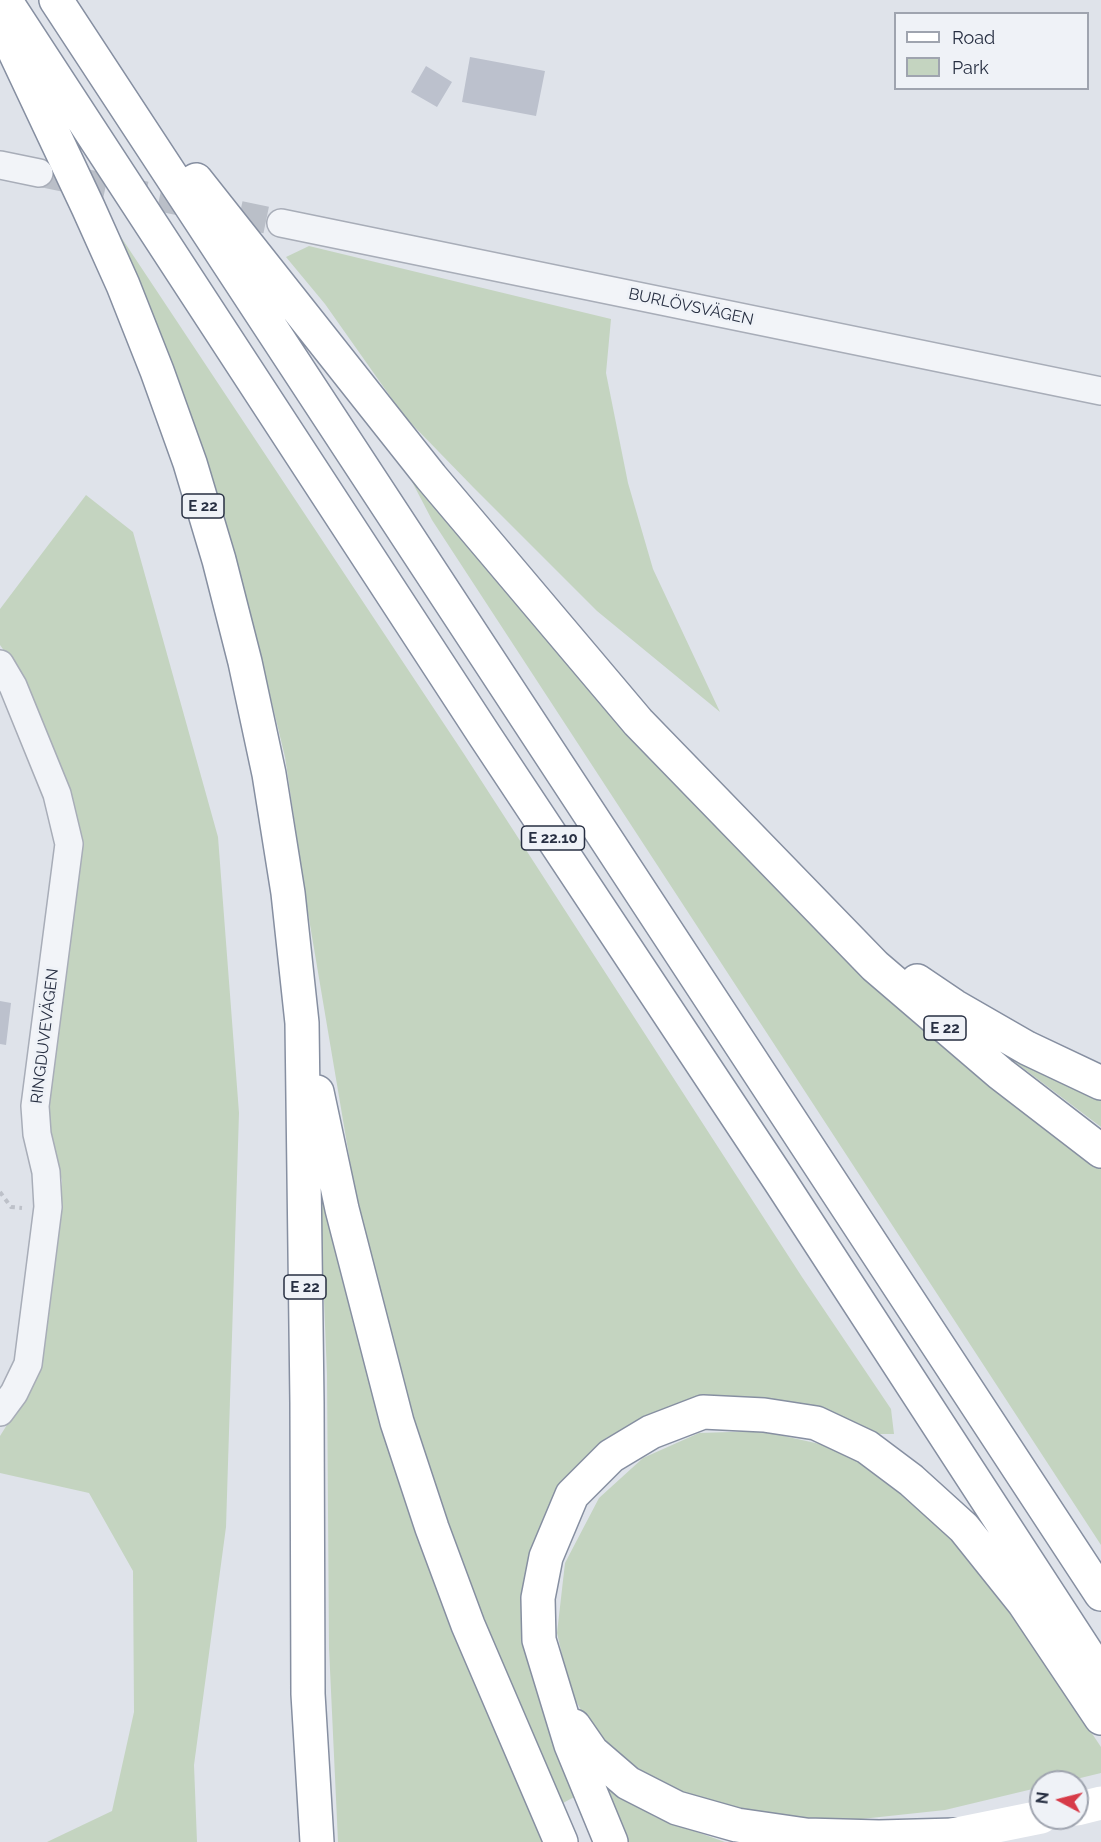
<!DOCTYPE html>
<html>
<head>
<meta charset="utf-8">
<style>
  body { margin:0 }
  #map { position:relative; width:1101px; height:1842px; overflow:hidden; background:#dfe3ea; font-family:Raleway,sans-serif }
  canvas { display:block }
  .legend { position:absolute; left:894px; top:12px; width:195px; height:78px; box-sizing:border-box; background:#eff2f7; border:2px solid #9fa4af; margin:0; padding:8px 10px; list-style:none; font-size:18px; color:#272f42 }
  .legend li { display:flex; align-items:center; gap:12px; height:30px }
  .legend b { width:30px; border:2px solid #9fa4af }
  .north { position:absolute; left:1029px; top:1770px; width:60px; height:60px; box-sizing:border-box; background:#eff2f7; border:2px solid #9fa4af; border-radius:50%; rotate:277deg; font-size:16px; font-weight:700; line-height:24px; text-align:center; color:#272f42 }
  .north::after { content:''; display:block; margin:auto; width:21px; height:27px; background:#d73b48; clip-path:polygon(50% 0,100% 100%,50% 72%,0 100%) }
</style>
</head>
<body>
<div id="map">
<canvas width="1101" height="1842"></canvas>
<ul class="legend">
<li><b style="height:8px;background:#fff"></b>Road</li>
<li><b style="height:16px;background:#c4d4c0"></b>Park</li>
</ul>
<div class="north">N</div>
</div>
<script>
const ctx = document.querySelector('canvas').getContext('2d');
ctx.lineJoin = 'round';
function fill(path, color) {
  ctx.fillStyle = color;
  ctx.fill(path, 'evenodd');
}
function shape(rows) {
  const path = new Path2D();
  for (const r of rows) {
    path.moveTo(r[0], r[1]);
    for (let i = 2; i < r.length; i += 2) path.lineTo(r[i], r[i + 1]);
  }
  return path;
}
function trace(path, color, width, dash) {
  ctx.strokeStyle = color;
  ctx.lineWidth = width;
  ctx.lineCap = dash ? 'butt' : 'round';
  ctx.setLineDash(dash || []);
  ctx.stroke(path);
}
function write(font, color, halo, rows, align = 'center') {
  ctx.font = font + ' Raleway,sans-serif';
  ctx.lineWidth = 6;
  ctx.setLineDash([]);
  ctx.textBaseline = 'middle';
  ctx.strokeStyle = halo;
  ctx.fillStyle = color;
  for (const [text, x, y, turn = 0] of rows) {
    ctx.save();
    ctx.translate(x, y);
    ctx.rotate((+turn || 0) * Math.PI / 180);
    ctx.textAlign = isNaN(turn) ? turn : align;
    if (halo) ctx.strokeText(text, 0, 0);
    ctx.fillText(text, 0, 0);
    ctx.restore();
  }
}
fill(shape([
  [109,219,464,754,802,1277,891,1409,894,1434,875,1434,807,1410,738,1396,668,1408,606,1438,561,1487,525,1629,543,1710,578,1795,563,1803,488,1632,430,1485,359,1215,307,907,285,757,250,612,209,475,155,322],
  [309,246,611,319,606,373,628,483,653,569,720,712,597,611,473,487,404,416,325,304,286,257],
  [396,451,670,773,838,953,1015,1105,1101,1167,1101,1545,432,520],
  [86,495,133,532,218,837,239,1113,226,1527,194,1765,197,1842,47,1842,112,1811,134,1712,133,1571,89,1493,0,1473,0,1436,25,1396,41,1357,62,1181,45,1111,79,845,20,673,0,645,0,609],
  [1007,1056,1101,1096,1101,1127],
  [318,1150,545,1842,338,1842,329,1648,327,1375],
  [761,1431,829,1446,886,1476,952,1535,1011,1612,1101,1747,1101,1773,1064,1782,1041,1782,1041,1787,945,1810,824,1823,746,1814,691,1796,655,1780,599,1740,571,1693,557,1633,565,1563,599,1498,643,1458,699,1433],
  [596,1774,655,1817,725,1842,628,1842]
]), '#c4d4c0');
fill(shape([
  [470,57,545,71,536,116,462,102],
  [426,66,452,82,437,107,411,92],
  [0,1001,11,1003,6,1045,0,1044]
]), '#bcc1cd');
trace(shape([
  [39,173,281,223]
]), '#babfc8', 27, [27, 14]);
const street = shape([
  [0,165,39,173],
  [281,223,1101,391],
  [0,664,13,686,57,794,69,844,35,1106,37,1134,46,1172,48,1207,28,1364,14,1393,0,1412]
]);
const highway = shape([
  [5,0,485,736,780,1181,1101,1675],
  [56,0,1101,1594],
  [5,31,88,207,123,285,157,371,190,463,219,560,245,662,269,774,288,893,302,1023,307,1403,308,1694,317,1842],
  [196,180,431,477,638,722,875,966,1001,1074,1101,1151],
  [917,981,954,1006,1027,1048,1101,1083],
  [317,1092,342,1209,397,1422,432,1528,468,1625,561,1842],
  [574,1726,592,1752,628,1783,677,1808,737,1825,806,1835,879,1837,955,1835],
  [611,1842,571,1745,539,1640,538,1598,546,1557,572,1495,611,1456,651,1432,703,1412,764,1415,816,1423,867,1447,911,1480,964,1528,1024,1603,1101,1718]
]);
trace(street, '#a8adb8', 30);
trace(highway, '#868fa1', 36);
trace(shape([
  [0,1192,11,1207,22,1208]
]), '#bdc1c9', 4, [4.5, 4.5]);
trace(street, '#f2f4f8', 27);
trace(shape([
  [1077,1809,1101,1803],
  [928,1840,1041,1817]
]), '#fff', 33);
trace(highway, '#fff', 33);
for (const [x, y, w] of [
  [203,506,42],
  [553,838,63],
  [945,1028,42],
  [305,1287,42]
]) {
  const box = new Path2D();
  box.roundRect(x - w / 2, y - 12, w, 24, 4.5);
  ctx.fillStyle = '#eff2f7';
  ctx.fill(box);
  trace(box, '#272f42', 1.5);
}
write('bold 15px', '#272f42', null, [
  ["E 22",203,506],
  ["E 22.10",553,838],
  ["E 22",945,1028],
  ["E 22",305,1287]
]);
write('16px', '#272f42', '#eff2f7', [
  ["BURLÖVSVÄGEN",691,307,12],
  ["RINGDUVEVÄGEN",45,1036,-83]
]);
</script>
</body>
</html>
